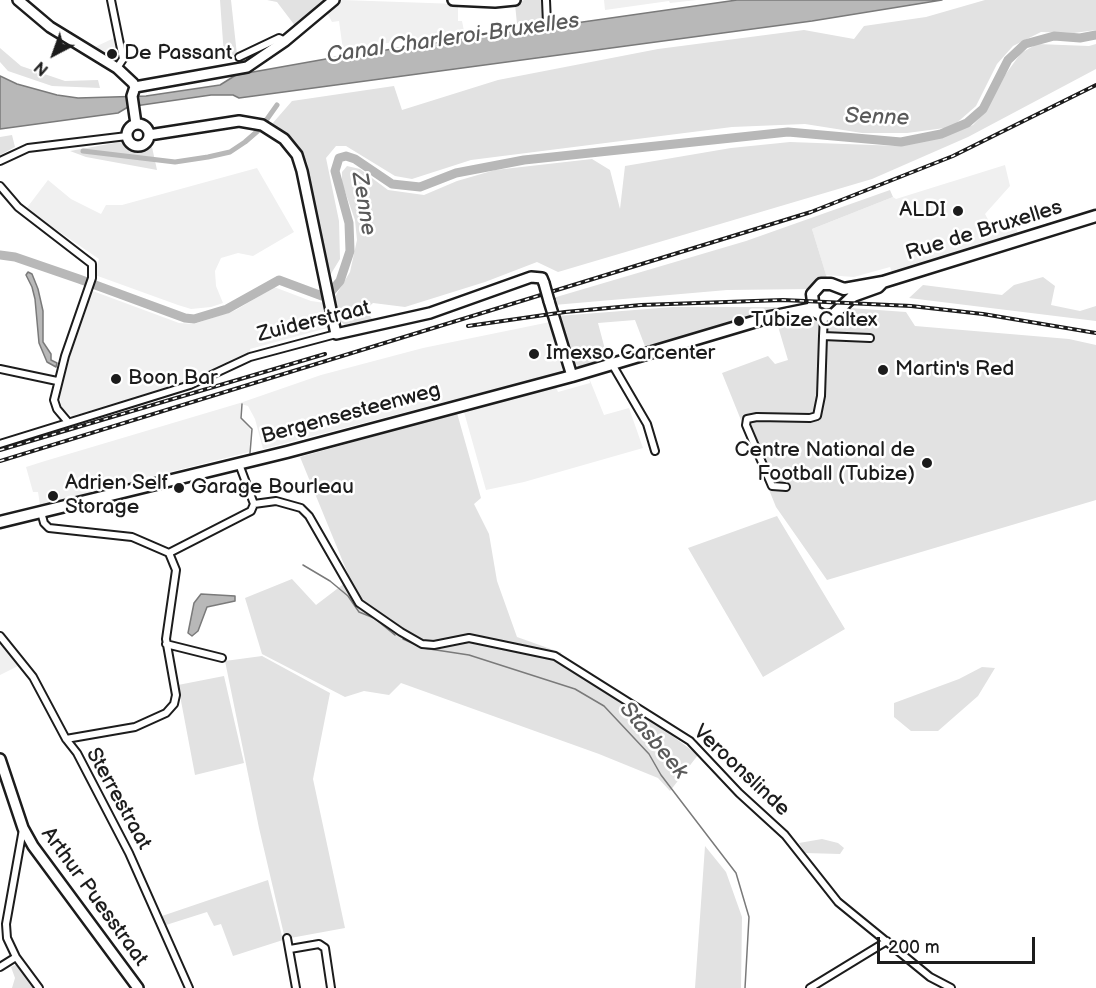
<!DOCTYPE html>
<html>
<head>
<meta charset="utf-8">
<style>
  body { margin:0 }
  #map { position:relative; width:1096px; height:988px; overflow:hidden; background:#fff; font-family:"Balsamiq Sans",sans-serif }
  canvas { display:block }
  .north { position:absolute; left:24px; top:24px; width:60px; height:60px; -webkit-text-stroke:4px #fff; paint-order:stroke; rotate:221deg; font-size:16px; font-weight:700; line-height:24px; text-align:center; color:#1c1c1c }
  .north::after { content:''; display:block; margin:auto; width:21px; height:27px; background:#1c1c1c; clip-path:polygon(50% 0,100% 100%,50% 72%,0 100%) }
  .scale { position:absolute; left:877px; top:937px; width:158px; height:27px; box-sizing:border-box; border:3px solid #1c1c1c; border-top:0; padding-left:8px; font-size:18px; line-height:21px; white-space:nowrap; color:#1c1c1c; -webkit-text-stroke:4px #fff; paint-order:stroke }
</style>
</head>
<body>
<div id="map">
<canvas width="1096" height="988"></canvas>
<div class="north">N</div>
<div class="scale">200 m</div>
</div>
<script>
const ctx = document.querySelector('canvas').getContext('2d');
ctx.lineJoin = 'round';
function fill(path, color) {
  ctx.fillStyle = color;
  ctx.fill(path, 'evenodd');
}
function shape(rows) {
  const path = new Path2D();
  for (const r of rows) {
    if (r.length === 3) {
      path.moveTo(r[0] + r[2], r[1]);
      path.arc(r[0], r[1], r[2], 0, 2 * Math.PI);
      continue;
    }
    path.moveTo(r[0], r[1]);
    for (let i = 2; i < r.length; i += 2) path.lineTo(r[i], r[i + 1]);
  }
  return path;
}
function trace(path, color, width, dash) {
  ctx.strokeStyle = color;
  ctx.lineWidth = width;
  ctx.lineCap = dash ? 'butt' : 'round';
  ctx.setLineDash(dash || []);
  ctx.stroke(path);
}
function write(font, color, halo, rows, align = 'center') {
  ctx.font = font + ' "Balsamiq Sans",sans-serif';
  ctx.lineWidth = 5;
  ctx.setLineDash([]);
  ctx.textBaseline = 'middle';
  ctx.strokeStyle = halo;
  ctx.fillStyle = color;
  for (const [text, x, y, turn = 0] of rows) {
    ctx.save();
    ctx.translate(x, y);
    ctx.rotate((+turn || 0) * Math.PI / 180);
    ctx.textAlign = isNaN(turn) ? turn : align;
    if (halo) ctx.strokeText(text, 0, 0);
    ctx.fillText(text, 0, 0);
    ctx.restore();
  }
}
fill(shape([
  [342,0,458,4,458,21,462,21,464,31,343,50,339,21,332,22,325,9],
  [604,0,697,0,670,3,669,1,605,10],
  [114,38,116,53,109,56,93,48],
  [1005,165,1010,186,985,214,991,225,1007,229,1015,225,1018,234,892,272,890,267,854,277,826,275,812,229,893,197,896,199],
  [257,168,294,232,253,256,238,253,221,258,215,271,216,286,223,303,211,307,191,309,178,305,95,275,99,259,26,209,48,180,71,199,101,214,106,205,122,205],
  [274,287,311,301,325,303,331,327,250,349,251,352,197,378,73,416,62,409,59,393,71,353,69,352,90,290,179,323,194,324,236,310],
  [550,322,564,363,561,372,263,449,255,419,248,406,241,404,240,417,251,430,249,452,40,505,38,492,33,492,26,467,45,461,240,403,321,375,423,348],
  [589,378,604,415,629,408,643,448,524,482,486,490,464,412,556,387,558,392,590,383],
  [0,638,22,664,0,675]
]), '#f0f0f0');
fill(shape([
  [220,0,231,0,237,55,224,56],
  [267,0,328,0,296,27,277,2],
  [524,0,544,0,543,18,539,24,520,26,517,24,515,4],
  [985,0,1096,0,1096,30,1074,33,1041,32,1013,46,997,64,976,106,952,127,907,133,862,133,805,124,732,127,471,160,412,179,395,176,346,146,336,146,326,158,339,221,340,259,329,277,307,162,296,145,272,124,292,101,394,86,402,110,498,80,658,49,804,30,854,39,864,26,926,17],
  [1037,44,1089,46,1096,44,1096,69,968,137,872,179,558,272,537,262,485,282,405,307,373,303,365,310,373,320,345,325,337,319,333,300,350,272,357,240,355,220,342,183,342,172,347,166,360,169,388,190,424,195,457,181,495,170,592,159,610,170,620,209,625,166,731,148,790,142,900,146,940,137,973,125,986,111,1005,75,1021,53],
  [0,48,21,66,65,81,98,80,100,88,52,86,8,71,0,62],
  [12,135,15,147,0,155,0,137],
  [120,142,133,152,152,147,157,170,86,157,70,151],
  [890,190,893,197,812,229,827,278,818,280,808,289,727,290,554,305,553,298,746,241],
  [1043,277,1055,286,1051,305,1080,311,1096,306,1096,321,909,298,923,285,1002,295,1014,285],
  [673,307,779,307,646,349,635,320,598,323,607,357,580,367,571,361,558,316],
  [850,308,906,312,915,326,1069,339,1096,345,1096,500,827,580,776,507,722,373,768,356,775,364,788,360,777,323,808,315,818,321,832,323,846,317],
  [457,413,481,498,474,504,489,534,497,581,517,637,562,653,551,660,573,669,647,717,698,755,670,791,658,778,599,754,401,683,389,695,364,691,345,697,262,654,245,598,292,579,316,605,350,579,300,457],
  [777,516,845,629,763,677,688,548],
  [262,656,330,693,313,779,345,928,285,939,259,828,225,661],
  [982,667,995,668,978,696,938,731,911,731,894,717,894,703,959,679],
  [224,676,244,763,195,775,178,685],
  [822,839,838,843,844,848,840,854,805,853,799,843],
  [705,846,726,872,742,917,741,988,695,988],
  [268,880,283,940,233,956,221,924,214,926,207,912,166,925,162,916],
  [17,964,22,972,34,988,12,988,15,978,11,967]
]), '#e2e2e2');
const water = shape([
  [737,0,942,0,812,21,239,98,233,95,211,95,128,107,118,113,0,129,0,76,17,84,57,95,78,98,146,96,220,85,236,75,337,57,737,0],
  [28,272,32,274,38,289,43,311,43,342,51,354,51,360,57,363,56,367,47,362,39,343,35,299,32,287,26,275,28,272],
  [201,594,235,596,235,601,207,607,198,631,192,636,188,633,194,603,201,594]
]);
fill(water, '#b8b8b8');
trace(water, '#7a7a7a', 1.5);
trace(shape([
  [242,404,241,418,252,429,250,453],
  [303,565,330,581,348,596,359,612,374,618,395,635],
  [403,639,423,648,469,655,575,689,604,706,649,754,661,775,736,873,749,917,745,988]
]), '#7a7a7a', 1.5);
trace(shape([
  [83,151,175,162,208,157,230,152,245,142,260,129,277,105]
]), '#b8b8b8', 5);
trace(shape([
  [0,255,15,257,79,279,185,318,194,319,227,309,279,280,322,296,329,294,340,281,350,251,349,223,335,171,339,158,346,156,355,159,392,184,420,187,456,173,524,160,788,132,901,142,941,134,967,123,983,109,1008,60,1025,44,1054,36,1080,38,1096,35]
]), '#b8b8b8', 9);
const street = shape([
  [111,0,123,59,117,68],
  [546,0,547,24],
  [239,57,279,38,285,41],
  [0,161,28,148,127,136],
  [0,186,18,207,92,264,92,278,65,356,54,400,57,409,68,422],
  [824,316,823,336,870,338],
  [612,364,647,424,655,451],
  [0,369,57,381],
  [0,444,190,385,250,357,336,334],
  [239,464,254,504],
  [786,487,772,486,746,425,747,419,757,417,810,418,817,416,821,396,823,336],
  [41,512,44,523,49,528,132,537,169,553,251,511,254,504,276,501,301,508,309,516,359,603,401,632,422,644,434,645,469,638,555,656,690,741,739,793,785,835,838,902,930,977,951,988],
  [0,636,33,677,66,739,77,753,129,853,189,988],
  [166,644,222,658],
  [66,739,135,727,166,713,174,704,176,695,166,639,176,570,169,553],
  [23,829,6,924,7,938,16,957,39,988],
  [287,938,296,988],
  [290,949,319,944,325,948,331,988],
  [0,967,16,957],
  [810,988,887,941]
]);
const secondary = shape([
  [18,0,50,27,117,68,133,83,135,87,132,96,136,124],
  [453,0,495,2,515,0],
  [135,87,247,67,285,41,334,0],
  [138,135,11],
  [149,135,239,121,262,125,284,139,297,155,302,171,336,334,430,313,531,277,542,278,544,283],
  [549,301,572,376],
  [0,759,23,828,33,846,138,988]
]);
const primary = shape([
  [814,310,812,294,821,284,831,284,844,289,883,282,1096,216],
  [0,522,287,452,572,376,770,317,809,309,824,316,833,315,853,296,878,287,883,282]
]);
trace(street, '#1c1c1c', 10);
trace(secondary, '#1c1c1c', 14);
trace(primary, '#1c1c1c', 15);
trace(street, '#fff', 6);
trace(secondary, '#fff', 9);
trace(primary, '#fff', 10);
const rail = shape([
  [468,326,565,312,641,305,783,300,911,306,983,314,1096,333],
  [0,450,325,354],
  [0,461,811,212,953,156,1096,85]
]);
trace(rail, '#1c1c1c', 4);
trace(rail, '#fff', 1.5, [4.5]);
const secondaryBridge = shape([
  [544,283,549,301]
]);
trace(secondaryBridge, '#1c1c1c', 14, []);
trace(secondaryBridge, '#fff', 9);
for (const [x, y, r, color] of [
  [112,54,6,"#1c1c1c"],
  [958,211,6,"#1c1c1c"],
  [739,321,6,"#1c1c1c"],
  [534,354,6,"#1c1c1c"],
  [883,370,6,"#1c1c1c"],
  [116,379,6,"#1c1c1c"],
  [927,463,6,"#1c1c1c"],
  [179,488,6,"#1c1c1c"],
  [53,496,6,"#1c1c1c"]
]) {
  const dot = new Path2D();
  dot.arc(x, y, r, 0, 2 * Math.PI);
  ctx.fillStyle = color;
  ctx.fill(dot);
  trace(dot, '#fff', 2);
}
write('21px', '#1c1c1c', '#fff', [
  ["De Passant",124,54],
  ["ALDI",946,211,"right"],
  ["Tubize Caltex",751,321],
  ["Imexso Carcenter",546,354],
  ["Martin's Red",895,370],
  ["Boon Bar",128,379],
  ["Centre National de",915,451,"right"],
  ["Football (Tubize)",915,475,"right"],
  ["Adrien Self",65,484],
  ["Storage",65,508],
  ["Garage Bourleau",191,488]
], 'left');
write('21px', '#1c1c1c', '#fff', [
  ["Rue de Bruxelles",984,231,-17],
  ["Zuiderstraat",314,322,-14],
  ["Bergensesteenweg",351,414,-15],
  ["Veroonslinde",741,771,43],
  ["Sterrestraat",118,799,61],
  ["Arthur Puesstraat",94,897,54]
]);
write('italic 22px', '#5a5a5a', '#fff', [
  ["Canal Charleroi-Bruxelles",453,39,-8],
  ["Senne",877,118,2],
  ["Zenne",363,204,81],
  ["Stasbeek",653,741,50]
]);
</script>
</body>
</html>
